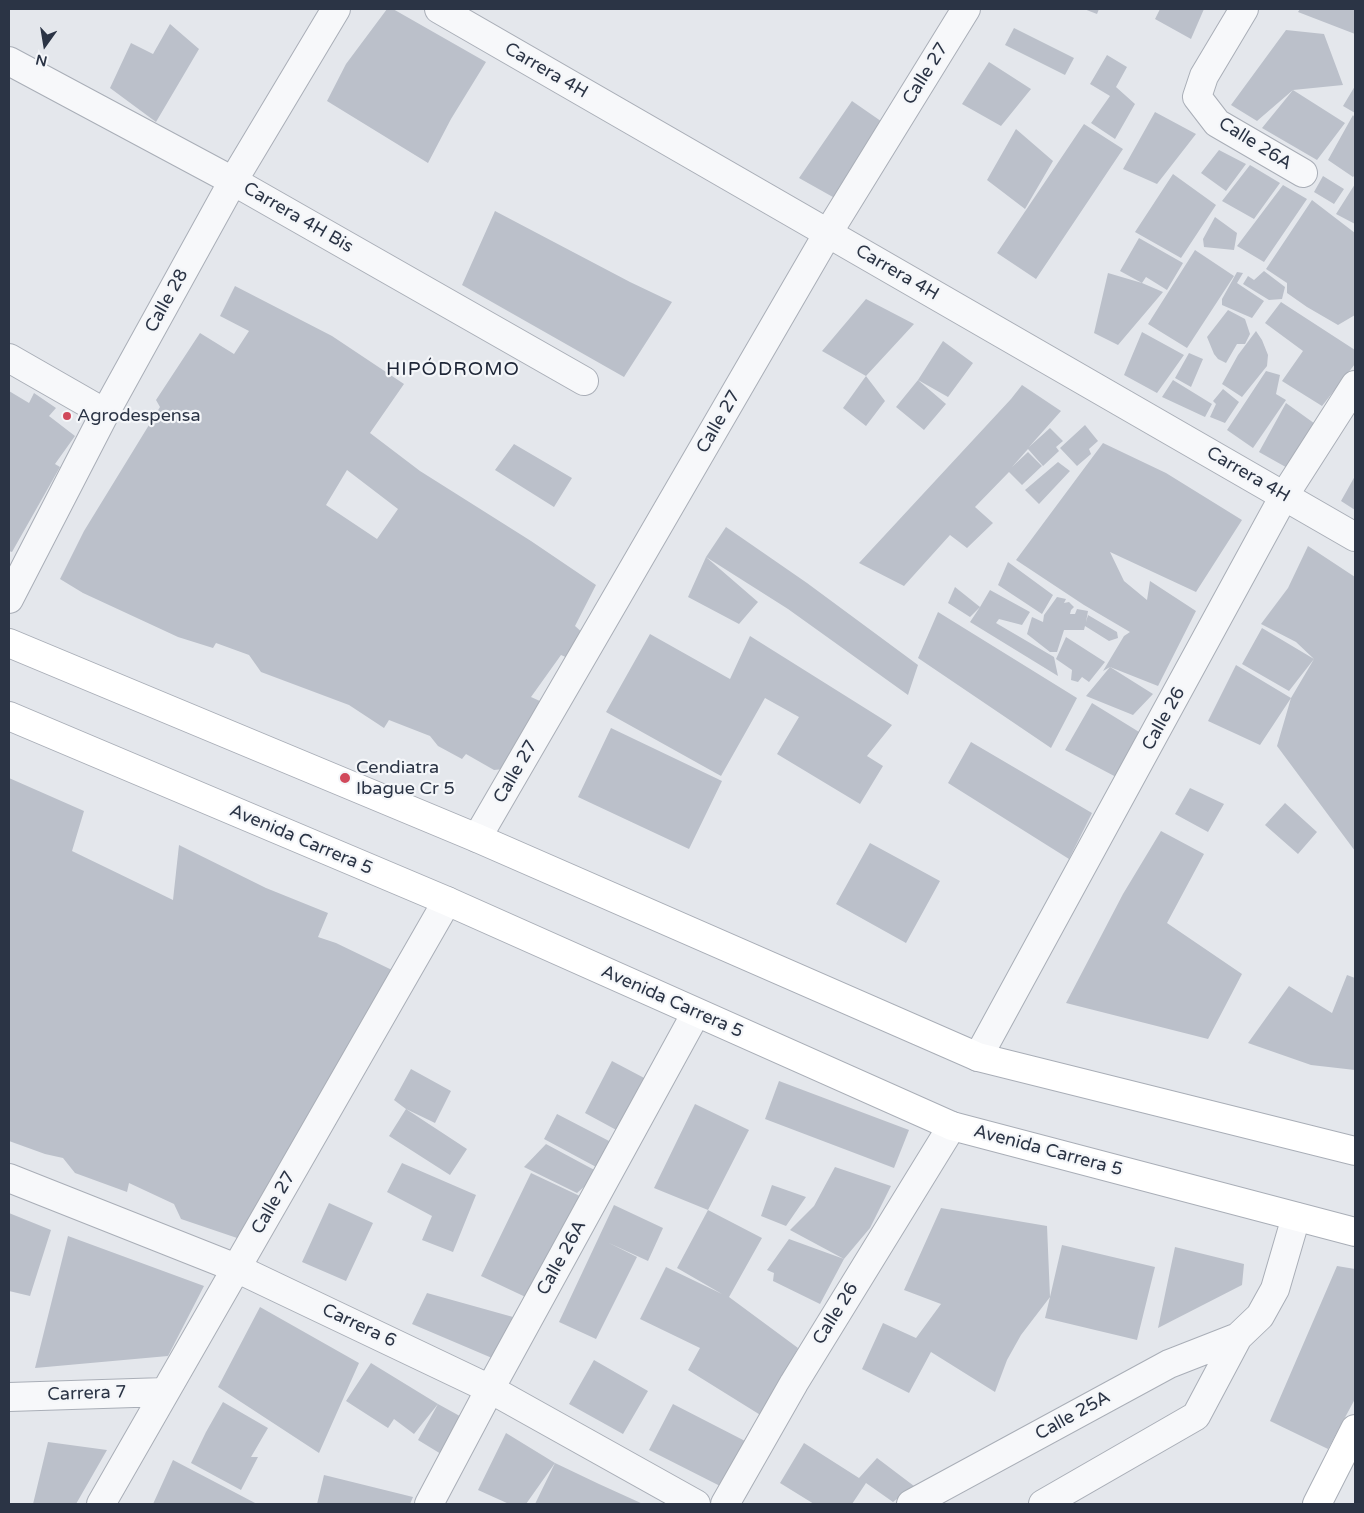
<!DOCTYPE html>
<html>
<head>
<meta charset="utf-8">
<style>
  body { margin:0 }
  #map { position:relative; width:1364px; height:1513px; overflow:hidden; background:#e4e7ec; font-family:"Varela Round",sans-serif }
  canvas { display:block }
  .frame { position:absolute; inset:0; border:10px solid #2b3445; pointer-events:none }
  .north { position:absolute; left:20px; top:20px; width:50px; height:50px; -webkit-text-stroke:4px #f4f6f9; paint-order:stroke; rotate:193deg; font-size:14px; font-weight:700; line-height:20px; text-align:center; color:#2b3445 }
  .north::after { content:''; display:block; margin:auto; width:18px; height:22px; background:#2b3445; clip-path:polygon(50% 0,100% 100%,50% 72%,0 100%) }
</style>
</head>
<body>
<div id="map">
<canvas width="1364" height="1513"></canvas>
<div class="frame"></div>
<div class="north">N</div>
</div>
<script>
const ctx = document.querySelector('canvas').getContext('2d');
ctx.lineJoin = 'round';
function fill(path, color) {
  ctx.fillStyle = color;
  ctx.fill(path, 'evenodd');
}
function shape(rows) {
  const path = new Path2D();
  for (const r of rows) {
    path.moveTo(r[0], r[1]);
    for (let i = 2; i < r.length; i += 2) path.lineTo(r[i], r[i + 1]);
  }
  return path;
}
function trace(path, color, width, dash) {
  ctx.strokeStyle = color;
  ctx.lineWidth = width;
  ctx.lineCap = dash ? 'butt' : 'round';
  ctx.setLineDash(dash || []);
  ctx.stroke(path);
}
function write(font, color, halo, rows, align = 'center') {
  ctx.font = font + ' "Varela Round",sans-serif';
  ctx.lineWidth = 4.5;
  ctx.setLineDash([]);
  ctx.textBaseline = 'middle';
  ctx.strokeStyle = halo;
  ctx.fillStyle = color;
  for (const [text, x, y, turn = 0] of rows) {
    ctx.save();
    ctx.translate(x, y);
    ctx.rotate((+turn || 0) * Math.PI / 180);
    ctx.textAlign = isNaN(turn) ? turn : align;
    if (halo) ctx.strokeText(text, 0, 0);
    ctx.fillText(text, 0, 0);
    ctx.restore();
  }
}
fill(shape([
  [387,9,393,9,486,62,451,119,428,163,327,101,346,64],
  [1084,9,1099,9,1097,14],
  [1160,9,1204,9,1191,39,1155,19],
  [1300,9,1355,9,1355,34,1298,12],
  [170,24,199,49,156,122,110,88,131,43,153,54],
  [1014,28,1074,58,1065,75,1005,45],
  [1286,30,1324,34,1343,85,1293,90,1345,123,1317,160,1262,128,1293,90,1257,121,1231,105],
  [1107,55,1127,67,1116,87,1135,104,1115,139,1091,123,1110,96,1090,84],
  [989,62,1031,89,1001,126,962,104],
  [1355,86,1355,113,1343,106],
  [852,101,888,126,840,201,799,178],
  [1155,112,1196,134,1157,184,1123,169],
  [1353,115,1355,118,1355,175,1353,177,1328,160],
  [1084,124,1123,149,1036,279,997,253],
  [1016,129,1053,161,1025,209,987,180],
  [1219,150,1246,164,1226,191,1201,173],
  [1250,165,1280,183,1254,219,1222,201],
  [1173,174,1216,205,1181,258,1135,232],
  [1323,176,1344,189,1334,204,1314,192],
  [1355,184,1355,224,1336,214],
  [1283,185,1307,199,1264,262,1237,246],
  [1312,200,1355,233,1355,315,1338,325,1307,307,1287,293,1287,283,1266,269],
  [495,211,630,282,672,302,624,377,462,285],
  [1215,217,1237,233,1234,250,1204,247,1203,239],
  [1139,238,1183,263,1167,290,1146,277,1142,283,1163,292,1118,345,1094,333,1108,273,1142,283,1120,271],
  [1195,250,1234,276,1187,348,1148,324],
  [1264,271,1285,287,1282,299,1269,300,1243,284,1248,276,1254,280],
  [1237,272,1243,273,1237,283,1264,301,1252,318,1222,305,1222,299],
  [235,286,332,336,404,384,370,433,420,471,531,541,596,585,575,626,584,634,570,659,561,655,531,697,542,702,504,769,494,770,466,754,462,759,438,746,430,736,389,720,384,728,349,705,261,672,249,655,216,643,213,648,178,637,83,593,60,579,84,531,160,407,156,400,200,333,234,354,249,331,220,316],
  [347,470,398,509,377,539,326,505],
  [866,299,914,324,866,376,885,401,866,426,843,408,866,376,822,351],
  [1281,302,1355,350,1355,364,1322,406,1282,381,1303,351,1265,323],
  [1228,310,1245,319,1250,334,1245,344,1237,344,1226,363,1218,359,1214,354,1207,337],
  [1256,331,1262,340,1268,355,1267,366,1242,397,1222,384,1238,355],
  [1142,332,1184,355,1157,393,1124,375],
  [943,341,973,363,948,397,918,380],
  [1189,353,1203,359,1191,387,1175,378],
  [1266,371,1280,375,1276,394,1286,400,1253,448,1227,430],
  [918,380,946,404,924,430,896,407],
  [1173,380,1212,404,1205,417,1162,397],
  [1022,385,1061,411,1029,447,1050,428,1063,441,1056,447,1059,451,1043,466,1028,449,1012,467,1028,452,1042,466,1022,485,1009,472,975,507,993,523,967,548,950,535,904,586,859,563,1011,399],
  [1223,389,1239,402,1225,423,1210,417,1216,404,1213,401],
  [9,391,29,403,34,393,56,408,49,416,75,436,55,464,60,467,12,552,9,551],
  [1286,403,1318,426,1291,470,1259,452],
  [1085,425,1098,441,1089,449,1091,454,1077,466,1060,448],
  [1103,443,1166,473,1242,520,1196,592,1110,552,1124,581,1147,600,1150,581,1196,611,1158,686,1110,667,1153,694,1133,715,1086,696,1110,667,1103,671,1124,636,1130,632,1084,605,1016,560],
  [514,444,572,478,554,507,495,470],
  [1058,462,1070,471,1039,504,1025,490],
  [1355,476,1355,510,1341,501],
  [726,527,807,583,918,665,908,695,788,609,706,557,758,602,739,624,688,597,706,557],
  [1308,546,1355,577,1355,851,1277,746,1291,698,1314,659,1289,691,1242,664,1262,628,1314,659,1296,642,1261,624,1288,588],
  [1008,562,1053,595,1042,614,998,585],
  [955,587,980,607,990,590,1030,612,1022,625,999,619,996,623,1054,657,1058,676,970,622,980,607,970,617,948,603],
  [1057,597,1066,599,1064,603,1069,602,1074,607,1071,610,1070,614,1075,614,1077,609,1088,611,1086,622,1088,615,1117,632,1118,638,1109,641,1085,626,1084,630,1064,630,1057,652,1050,652,1027,634,1032,617,1043,622,1044,615],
  [938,612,1077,698,1051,748,918,658],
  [650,634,730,679,750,636,892,725,867,756,883,766,860,804,777,754,799,717,765,698,721,776,606,712],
  [1066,637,1105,662,1089,682,1082,677,1078,682,1071,680,1072,670,1056,659],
  [1236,665,1291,698,1260,745,1208,721],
  [1092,703,1144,735,1118,778,1065,750],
  [611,728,722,781,689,849,578,797],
  [971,742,1092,813,1069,859,948,783],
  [9,778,84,811,72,851,173,900,179,845,266,888,328,913,318,937,336,943,392,970,243,1240,181,1219,174,1204,129,1183,127,1192,75,1173,63,1158,45,1154,9,1141],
  [1190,788,1224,804,1208,832,1175,814],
  [1285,803,1317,832,1298,854,1265,825],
  [1161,831,1204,854,1167,923,1242,974,1208,1039,1066,1003,1123,894],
  [870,843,940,881,906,943,836,904],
  [1347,975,1355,978,1355,1070,1311,1065,1248,1043,1289,986,1332,1013],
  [612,1061,648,1080,620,1132,585,1113],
  [411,1069,451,1091,435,1123,406,1109,467,1149,450,1175,389,1136,406,1109,394,1100],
  [779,1081,909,1130,894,1168,765,1119],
  [695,1104,749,1130,708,1210,654,1188],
  [557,1114,611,1142,598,1168,544,1139],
  [546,1144,600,1173,577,1193,524,1167],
  [402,1163,476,1195,453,1252,422,1240,432,1216,387,1192],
  [835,1167,891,1186,870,1228,844,1259,820,1304,773,1281,774,1273,767,1270,789,1239,844,1259,790,1230,814,1206],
  [531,1173,584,1198,534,1301,481,1276],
  [772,1185,806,1197,786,1226,761,1216],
  [329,1203,373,1223,346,1281,302,1262],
  [614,1205,663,1228,648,1261,609,1243,637,1257,596,1339,559,1322],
  [941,1208,1047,1226,1050,1297,1062,1245,1155,1267,1137,1340,1045,1318,1050,1297,1021,1335,1007,1360,995,1392,931,1352,909,1393,862,1369,883,1323,916,1338,941,1304,904,1290],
  [708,1210,762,1238,729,1297,798,1348,762,1416,688,1370,700,1348,640,1319,666,1267,722,1294,677,1268],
  [9,1213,51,1230,30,1296,9,1291],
  [68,1236,204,1286,168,1356,35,1368],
  [1175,1247,1244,1264,1242,1285,1158,1328],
  [1337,1266,1355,1269,1355,1399,1328,1449,1270,1421],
  [427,1293,513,1317,492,1358,412,1324],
  [260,1307,359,1363,319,1453,218,1387],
  [594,1360,648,1391,623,1434,569,1404],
  [371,1363,438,1404,414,1434,394,1419,388,1428,346,1401],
  [223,1402,268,1428,251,1457,258,1457,241,1490,191,1463,206,1432],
  [438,1404,467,1420,446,1457,418,1440],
  [673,1404,747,1442,724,1488,649,1450],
  [506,1433,555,1463,526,1504,509,1504,478,1490],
  [48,1442,107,1450,76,1504,33,1504],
  [804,1443,859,1478,877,1458,914,1486,893,1502,866,1483,852,1504,814,1504,780,1483],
  [173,1460,257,1504,153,1504],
  [555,1463,599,1484,643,1504,535,1504],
  [324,1475,413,1497,410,1504,317,1504]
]), '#bbc0ca');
const minor = shape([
  [439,9,1355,537],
  [1244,9,1204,76,1197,97,1217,123,1303,173],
  [9,61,233,181,584,381],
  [9,358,105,413],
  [9,599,105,413,233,181,336,9],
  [477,838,828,233,966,9],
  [978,1057,1284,496,1355,385],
  [9,1397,165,1392],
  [101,1504,447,901],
  [429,1504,490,1389,696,1013],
  [725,1504,794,1383,952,1126],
  [911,1504,1169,1364,1238,1337],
  [1043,1504,1196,1416,1238,1337,1260,1316,1275,1289,1296,1217]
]);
const tertiary = shape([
  [9,1178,236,1268,490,1389,696,1504]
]);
const secondary = shape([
  [9,643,477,838,978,1057,1355,1151],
  [9,716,447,901,952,1126,1355,1232],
  [1317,1504,1355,1429]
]);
trace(minor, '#a9aeb7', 30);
trace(tertiary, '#a9aeb7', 30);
trace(secondary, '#a9aeb7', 30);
trace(minor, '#f7f8fa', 28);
trace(tertiary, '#f7f8fa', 28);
trace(secondary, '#fff', 28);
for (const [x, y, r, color] of [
  [67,416,5,"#d1495b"],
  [345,778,6,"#d1495b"]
]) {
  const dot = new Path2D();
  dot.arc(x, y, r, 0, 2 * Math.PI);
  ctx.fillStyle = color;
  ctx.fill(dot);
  trace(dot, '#f4f6f9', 2);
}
write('18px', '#2b3445', '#f4f6f9', [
  ["Carrera 4H",546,71,30],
  ["Calle 27",926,74,-58],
  ["Calle 26A",1255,144,32],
  ["Carrera 4H Bis",298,218,30],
  ["Carrera 4H",897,273,30],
  ["Calle 28",167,301,-61],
  ["Calle 27",719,422,-60],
  ["Carrera 4H",1248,475,30],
  ["Calle 26",1164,719,-61],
  ["Calle 27",516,772,-60],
  ["Avenida Carrera 5",301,840,23],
  ["Avenida Carrera 5",672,1002,24],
  ["Avenida Carrera 5",1048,1151,15],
  ["Calle 27",274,1203,-60],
  ["Calle 26A",562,1258,-61],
  ["Calle 26",836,1314,-58],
  ["Carrera 6",359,1326,25],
  ["Carrera 7",87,1394,-2],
  ["Calle 25A",1073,1416,-29]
]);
write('18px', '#2b3445', '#f4f6f9', [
  ["Agrodespensa",77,416],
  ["Cendiatra",356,768],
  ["Ibague Cr 5",356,789]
], 'left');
ctx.letterSpacing = '1px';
write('19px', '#1d2536', '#f4f6f9', [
  ["HIPÓDROMO",453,370]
]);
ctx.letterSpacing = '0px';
</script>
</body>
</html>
